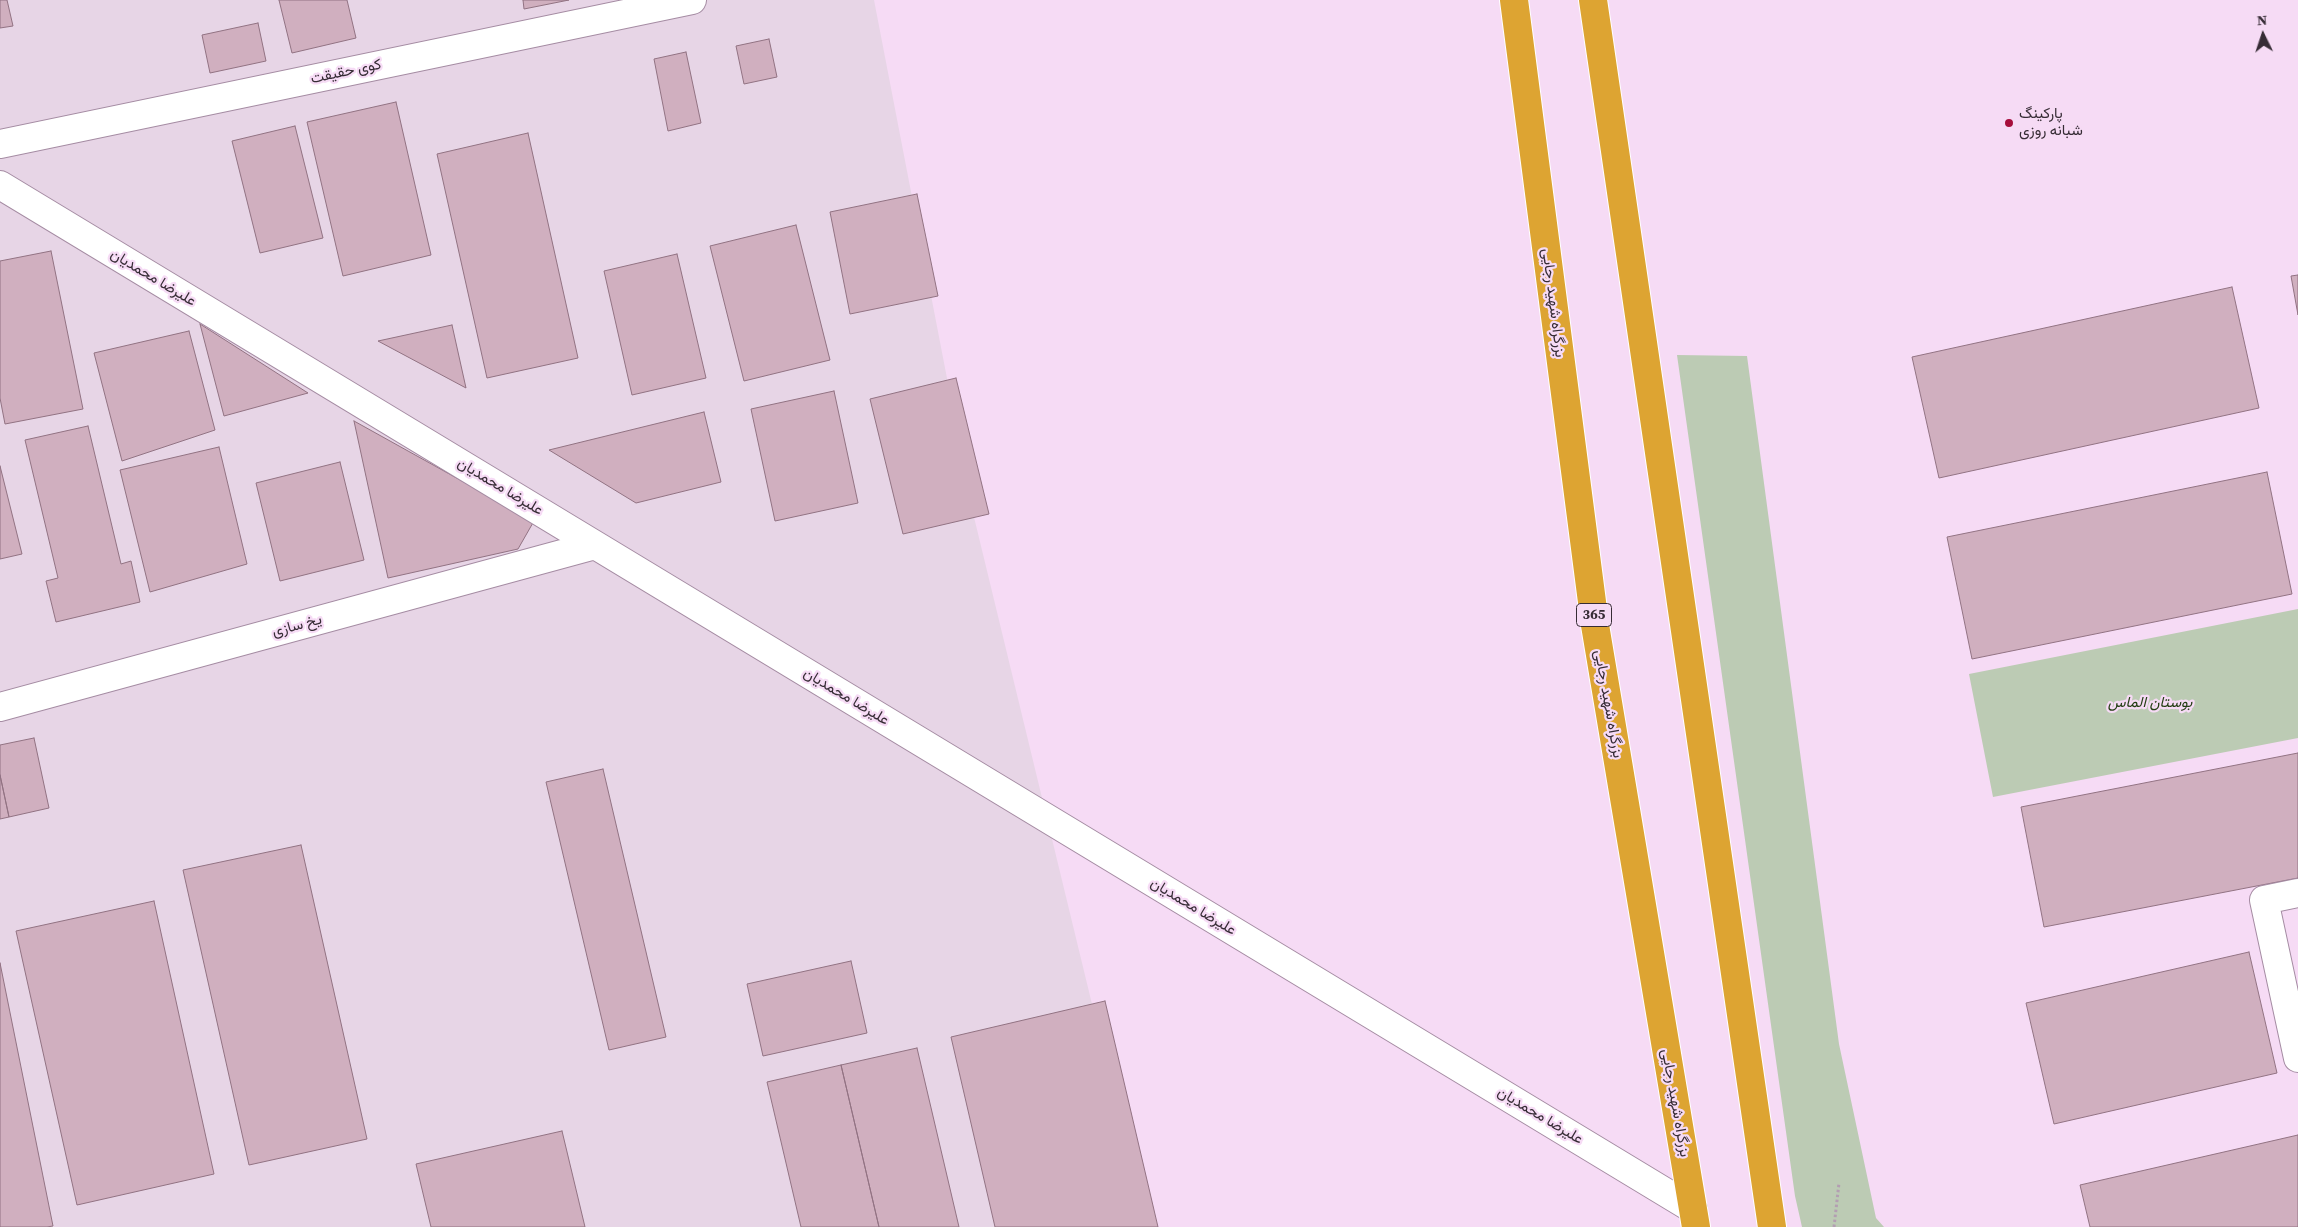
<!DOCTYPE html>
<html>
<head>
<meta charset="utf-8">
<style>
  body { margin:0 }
  #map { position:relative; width:2298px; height:1227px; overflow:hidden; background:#f6dbf5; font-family:"Source Serif 4",serif }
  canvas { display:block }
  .north { position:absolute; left:2238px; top:10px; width:50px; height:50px; -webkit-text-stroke:4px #f6dbf5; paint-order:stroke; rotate:356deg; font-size:14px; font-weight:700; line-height:20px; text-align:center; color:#362c35 }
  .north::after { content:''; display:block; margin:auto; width:18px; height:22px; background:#362c35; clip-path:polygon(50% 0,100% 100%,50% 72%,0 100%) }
</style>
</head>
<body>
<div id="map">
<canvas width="2298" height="1227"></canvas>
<div class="north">N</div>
</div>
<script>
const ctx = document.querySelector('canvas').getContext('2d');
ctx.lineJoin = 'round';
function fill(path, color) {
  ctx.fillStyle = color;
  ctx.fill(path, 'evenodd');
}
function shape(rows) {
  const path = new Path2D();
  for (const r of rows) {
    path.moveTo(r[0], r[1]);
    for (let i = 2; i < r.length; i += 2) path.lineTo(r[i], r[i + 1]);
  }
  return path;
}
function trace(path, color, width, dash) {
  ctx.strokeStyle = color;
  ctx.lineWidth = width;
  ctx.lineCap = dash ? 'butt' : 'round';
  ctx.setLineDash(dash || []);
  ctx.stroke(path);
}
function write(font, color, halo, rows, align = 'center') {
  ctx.font = font + ' "Source Serif 4",Vazirmatn,serif';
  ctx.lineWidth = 4.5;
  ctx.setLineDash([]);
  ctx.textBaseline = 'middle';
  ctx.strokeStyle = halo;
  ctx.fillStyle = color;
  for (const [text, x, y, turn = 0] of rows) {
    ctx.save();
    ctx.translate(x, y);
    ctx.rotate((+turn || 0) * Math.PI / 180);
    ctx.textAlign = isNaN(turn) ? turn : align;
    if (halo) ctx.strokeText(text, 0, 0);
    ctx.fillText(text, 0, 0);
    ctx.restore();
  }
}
fill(shape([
  [0,0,874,0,973,513,1146,1227,0,1227]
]), '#e7d5e6');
fill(shape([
  [1677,355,1747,356,1839,1044,1876,1218,1884,1227,1802,1227,1795,1196],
  [2298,609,2298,738,1993,797,1969,674]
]), '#bccbb4');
const building = shape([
  [0,0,7,0,13,26,0,28,0,0],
  [279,0,347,0,356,38,292,53,279,0],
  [523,0,569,0,524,9,523,0],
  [258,23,266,61,210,73,202,35,258,23],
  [769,39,777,77,744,84,736,46,769,39],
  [686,52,701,123,668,131,654,59,686,52],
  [396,102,431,255,343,276,307,122,396,102],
  [295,126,323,238,260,253,232,141,295,126],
  [528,133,578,358,487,378,437,154,528,133],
  [917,194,938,296,850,314,830,212,917,194],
  [796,225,830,360,744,381,710,246,796,225],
  [51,251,83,409,5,424,0,398,0,261,51,251],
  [677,254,706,378,632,395,604,271,677,254],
  [2298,275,2298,315,2291,276,2298,275],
  [2232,287,2259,408,1939,478,1912,357,2232,287],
  [200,324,308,393,224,416,200,324],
  [452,325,466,388,378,341,452,325],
  [189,331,215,430,122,461,94,353,189,331],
  [956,378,989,514,903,534,870,399,956,378],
  [834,391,858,503,775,521,751,409,834,391],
  [704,412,721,482,636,503,549,450,704,412],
  [354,421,534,521,518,549,388,578,354,421],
  [88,426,121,564,131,561,140,602,56,622,46,581,58,578,25,440,88,426],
  [219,447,247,564,150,592,120,470,219,447],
  [340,462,364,560,280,581,256,483,340,462],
  [0,466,22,554,0,559,0,466],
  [2267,472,2292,594,1972,659,1947,537,2267,472],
  [34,738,49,808,9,817,0,775,0,745,34,738],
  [2298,753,2298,878,2044,927,2021,807,2298,753],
  [603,769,666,1037,609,1050,546,782,603,769],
  [0,775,9,817,0,819,0,775],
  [301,845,367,1139,249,1165,183,870,301,845],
  [154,901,214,1174,77,1205,16,931,154,901],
  [2249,952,2277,1073,2054,1124,2026,1003,2249,952],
  [851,961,867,1033,763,1056,747,984,851,961],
  [0,963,53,1226,47,1227,0,1227,0,963],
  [1105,1001,1158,1227,995,1227,951,1037,1105,1001],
  [917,1048,959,1227,879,1227,841,1065,917,1048],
  [841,1065,879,1227,801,1227,767,1082,841,1065],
  [562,1131,585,1227,431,1227,416,1164,562,1131],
  [2298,1135,2298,1227,2090,1227,2080,1185,2298,1135]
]);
fill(building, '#d0afbf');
trace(building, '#927383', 1);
const minor = shape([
  [0,144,692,0],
  [0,185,1693,1209],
  [0,707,595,545],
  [2298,893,2264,900,2298,1058]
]);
const highway = shape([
  [1514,0,1595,625,1696,1227],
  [1593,0,1772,1227]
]);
trace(minor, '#a58ca3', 30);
trace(highway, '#fff', 30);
trace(shape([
  [1834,1227,1839,1183]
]), '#b39eb2', 3, [2.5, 2.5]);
trace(minor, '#fff', 28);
trace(highway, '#dda432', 28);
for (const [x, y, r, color] of [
  [2009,123,5,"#a60d3b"]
]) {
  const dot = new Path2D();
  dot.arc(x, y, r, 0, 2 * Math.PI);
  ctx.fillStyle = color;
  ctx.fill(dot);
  trace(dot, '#f6dbf5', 2);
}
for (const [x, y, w] of [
  [1594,615,35]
]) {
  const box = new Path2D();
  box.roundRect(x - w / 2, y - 11.5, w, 23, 4);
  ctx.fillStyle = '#f6dbf5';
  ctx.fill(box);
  trace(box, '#362c35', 1);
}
write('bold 14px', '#362c35', null, [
  ["365",1594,615]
]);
write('15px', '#362c35', '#f6dbf5', [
  ["کوی حقیقت",346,72,-12],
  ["علیرضا محمدیان",153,278,31],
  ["بزرگراه شهید رجایی",1553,303,83],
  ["علیرضا محمدیان",500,487,31],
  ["یخ سازی",297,626,-15],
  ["علیرضا محمدیان",846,697,31],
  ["بزرگراه شهید رجایی",1608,704,80],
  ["علیرضا محمدیان",1193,907,31],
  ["بزرگراه شهید رجایی",1675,1103,80],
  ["علیرضا محمدیان",1540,1116,31]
]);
write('15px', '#362c35', '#f6dbf5', [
  ["پارکینگ",2019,114],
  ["شبانه روزی",2019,131]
], 'left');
write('italic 15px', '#253f15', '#f6dbf5', [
  ["بوستان الماس",2150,703]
]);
</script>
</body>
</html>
